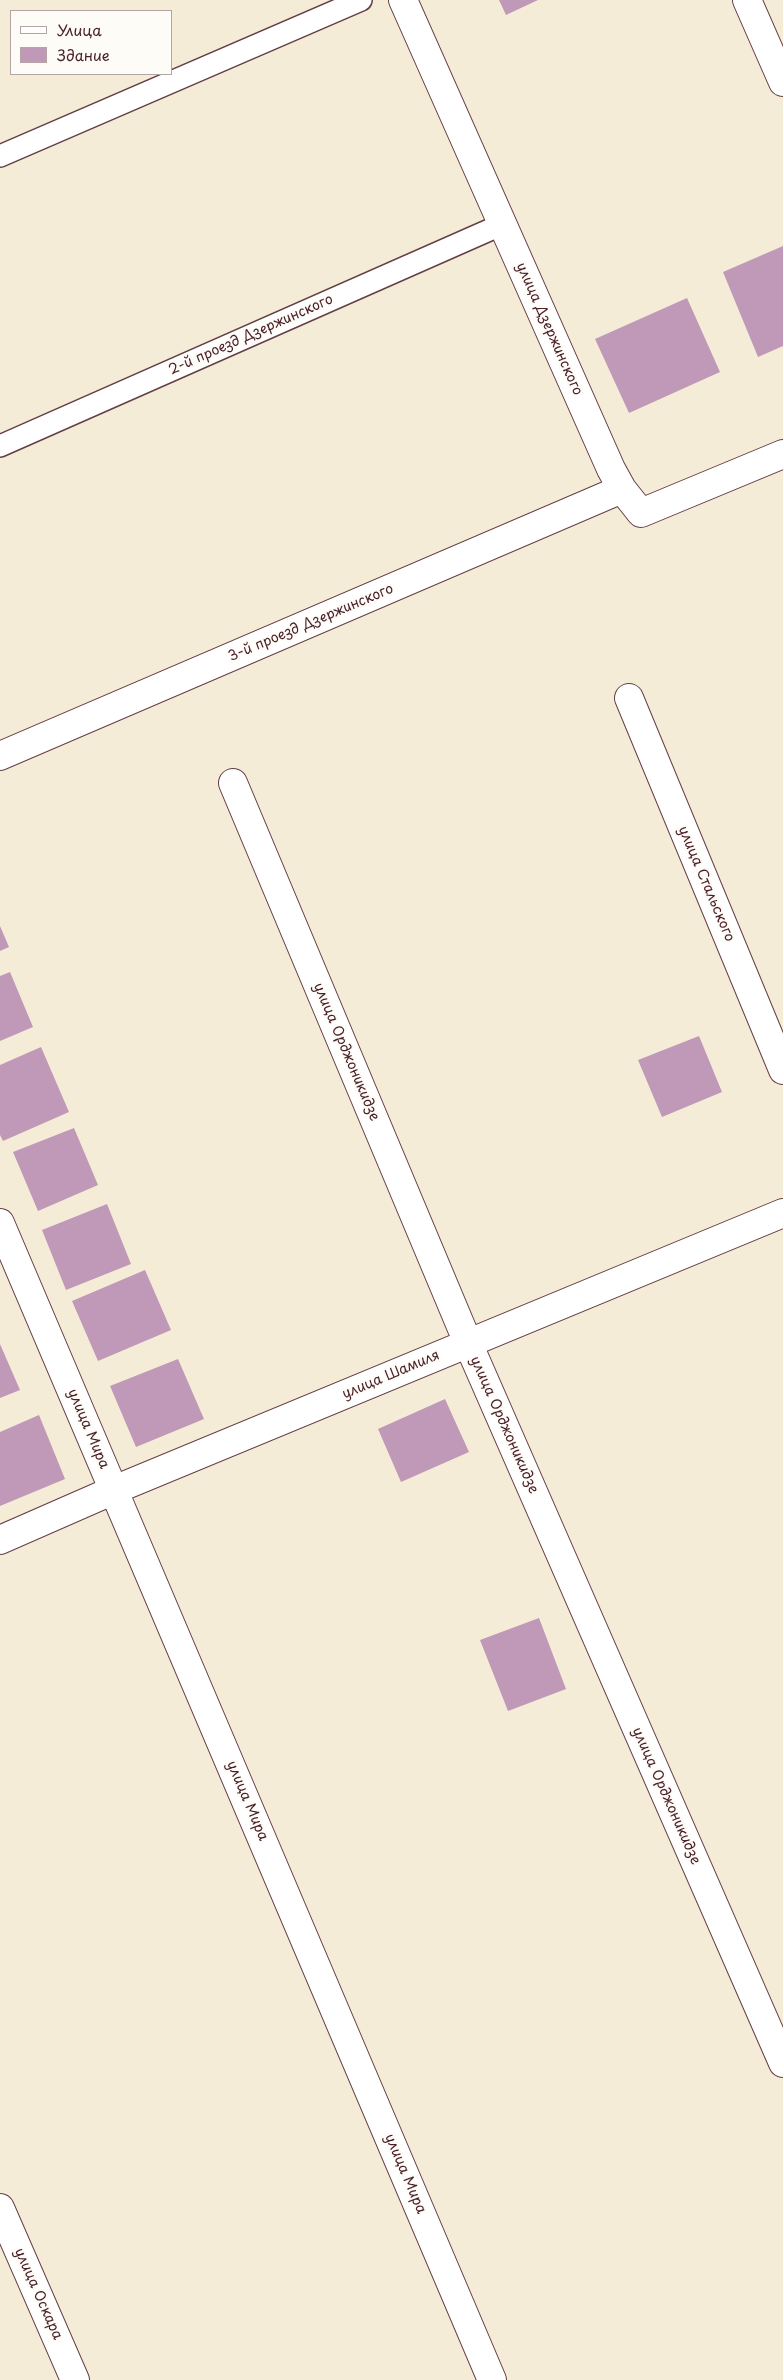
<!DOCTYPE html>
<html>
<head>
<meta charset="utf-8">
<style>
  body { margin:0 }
  #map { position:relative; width:783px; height:2380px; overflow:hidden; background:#f5ecd8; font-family:"Playpen Sans",sans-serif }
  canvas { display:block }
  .legend { position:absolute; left:10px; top:10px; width:162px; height:65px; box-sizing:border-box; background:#fdfcf7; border:1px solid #b5a4a5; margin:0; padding:6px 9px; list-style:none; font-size:15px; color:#4a1f2b }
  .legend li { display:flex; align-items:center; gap:10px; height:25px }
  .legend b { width:25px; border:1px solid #b5a4a5 }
</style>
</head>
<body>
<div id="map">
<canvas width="783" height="2380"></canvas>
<ul class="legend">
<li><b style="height:6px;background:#fff"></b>Улица</li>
<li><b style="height:14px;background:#bf99b7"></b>Здание</li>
</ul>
</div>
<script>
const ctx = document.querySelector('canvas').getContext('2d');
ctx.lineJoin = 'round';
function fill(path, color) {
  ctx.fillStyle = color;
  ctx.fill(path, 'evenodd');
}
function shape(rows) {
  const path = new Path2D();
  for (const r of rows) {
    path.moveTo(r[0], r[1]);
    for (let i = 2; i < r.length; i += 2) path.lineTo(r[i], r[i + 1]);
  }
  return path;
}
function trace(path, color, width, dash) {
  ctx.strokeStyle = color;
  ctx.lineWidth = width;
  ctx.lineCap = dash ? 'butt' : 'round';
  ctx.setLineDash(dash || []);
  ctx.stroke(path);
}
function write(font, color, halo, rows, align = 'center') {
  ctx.font = font + ' "Playpen Sans",sans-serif';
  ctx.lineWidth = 4.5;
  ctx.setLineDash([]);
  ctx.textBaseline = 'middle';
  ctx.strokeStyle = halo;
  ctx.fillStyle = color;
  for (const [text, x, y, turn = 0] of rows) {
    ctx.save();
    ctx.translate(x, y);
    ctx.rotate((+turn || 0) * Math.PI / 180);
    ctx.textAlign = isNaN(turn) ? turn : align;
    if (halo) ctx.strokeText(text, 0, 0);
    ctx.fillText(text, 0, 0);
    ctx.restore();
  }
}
fill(shape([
  [499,0,538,0,506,15],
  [783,246,783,346,758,357,723,272],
  [687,298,720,372,629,413,595,339],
  [0,926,9,947,0,951],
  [10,972,33,1027,0,1041,0,976],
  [699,1036,722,1092,662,1117,638,1060],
  [41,1047,69,1112,3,1141,0,1135,0,1065],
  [74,1128,98,1185,38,1211,13,1152],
  [107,1204,131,1264,66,1290,42,1230],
  [145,1270,171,1330,98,1361,72,1301],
  [0,1344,20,1390,0,1398],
  [178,1359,204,1419,136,1447,110,1386],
  [445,1399,469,1452,401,1482,378,1429],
  [39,1415,65,1479,0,1506,0,1432],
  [539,1618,566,1689,508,1711,480,1640]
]), '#bf99b7');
const lane = shape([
  [0,156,361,0],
  [0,446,503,224]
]);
const street = shape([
  [403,0,611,469,622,489,641,513,783,454],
  [747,0,783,82],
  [629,698,783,1070],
  [0,756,622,489],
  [233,783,468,1343,783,2063],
  [0,1223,492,2380],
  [0,1540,114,1490,783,1213],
  [0,2208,75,2380]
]);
trace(lane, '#643e45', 24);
trace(street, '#643e45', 30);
trace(lane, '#fff', 21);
trace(street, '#fff', 28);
write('14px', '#4a1f2b', '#fdfcf7', [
  ["улица Дзержинского",549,329,66],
  ["2-й проезд Дзержинского",251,335,-24],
  ["3-й проезд Дзержинского",311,623,-23],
  ["улица Стальского",706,884,67],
  ["улица Орджоникидзе",346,1052,67],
  ["улица Шамиля",391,1375,-23],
  ["улица Орджоникидзе",504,1425,66],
  ["улица Мира",88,1429,67],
  ["улица Орджоникидзе",666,1796,66],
  ["улица Мира",247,1801,67],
  ["улица Мира",405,2174,67],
  ["улица Оскара",38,2294,66]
]);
</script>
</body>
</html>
